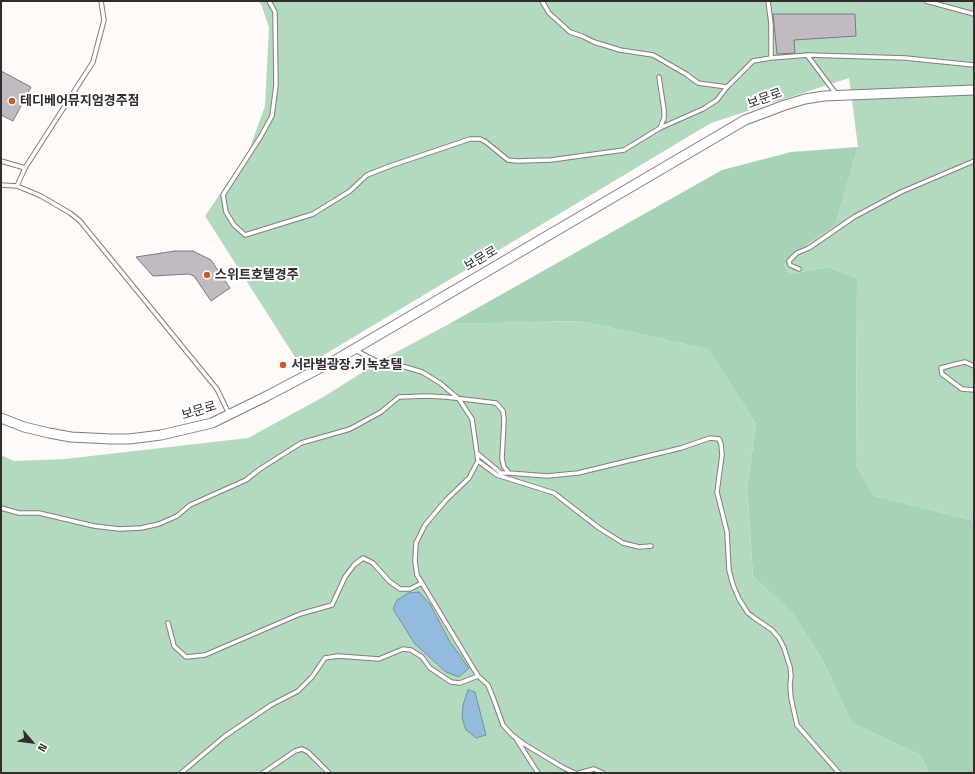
<!DOCTYPE html>
<html>
<head>
<meta charset="utf-8">
<style>
  body { margin:0 }
  #map { position:relative; width:975px; height:774px; overflow:hidden; background:#fffaf8; font-family:"Space Grotesk",sans-serif }
  canvas { display:block }
  .frame { position:absolute; inset:0; border:2px solid #312e2c; pointer-events:none }
  .north { position:absolute; left:12px; top:722px; width:40px; height:40px; -webkit-text-stroke:3px #fff; paint-order:stroke; rotate:118deg; font-size:11px; font-weight:700; line-height:16px; text-align:center; color:#312e2c }
  .north::after { content:''; display:block; margin:auto; width:14px; height:18px; background:#312e2c; clip-path:polygon(50% 0,100% 100%,50% 72%,0 100%) }
</style>
</head>
<body>
<div id="map">
<canvas width="975" height="774"></canvas>
<div class="frame"></div>
<div class="north">N</div>
</div>
<script>
const ctx = document.querySelector('canvas').getContext('2d');
ctx.lineJoin = 'round';
function fill(path, color) {
  ctx.fillStyle = color;
  ctx.fill(path, 'evenodd');
}
function shape(rows) {
  const path = new Path2D();
  for (const r of rows) {
    path.moveTo(r[0], r[1]);
    for (let i = 2; i < r.length; i += 2) path.lineTo(r[i], r[i + 1]);
  }
  return path;
}
function trace(path, color, width, dash) {
  ctx.strokeStyle = color;
  ctx.lineWidth = width;
  ctx.lineCap = dash ? 'butt' : 'round';
  ctx.setLineDash(dash || []);
  ctx.stroke(path);
}
function write(font, color, halo, rows, align = 'center') {
  ctx.font = font + ' "Space Grotesk","Noto Sans KR",sans-serif';
  ctx.lineWidth = 4;
  ctx.setLineDash([]);
  ctx.textBaseline = 'middle';
  ctx.strokeStyle = halo;
  ctx.fillStyle = color;
  for (const [text, x, y, turn = 0] of rows) {
    ctx.save();
    ctx.translate(x, y);
    ctx.rotate((+turn || 0) * Math.PI / 180);
    ctx.textAlign = isNaN(turn) ? turn : align;
    if (halo) ctx.strokeText(text, 0, 0);
    ctx.fillText(text, 0, 0);
    ctx.restore();
  }
}
fill(shape([
  [258,1,974,1,974,521,875,496,856,466,857,278,828,267,790,274,782,265,793,254,835,226,858,147,849,78,711,123,302,368,205,216,248,153,265,106,269,27,261,4],
  [580,321,708,349,756,424,747,488,753,576,793,614,822,659,852,723,920,755,929,773,1,773,1,455,14,461,65,459,248,438,325,396,385,358,449,324]
]), '#b3d9bf');
fill(shape([
  [858,147,835,226,793,254,783,265,790,274,828,267,857,278,856,466,875,496,974,521,974,773,929,773,920,755,852,723,822,659,793,614,753,576,747,488,756,424,708,349,580,321,449,324,722,170,791,152]
]), '#a6d3b5');
const water = shape([
  [419,592,430,604,450,642,469,668,459,677,446,672,415,644,393,609,397,600,408,593,419,592],
  [468,690,475,692,486,735,476,738,466,730,462,718,463,705,468,690]
]);
fill(water, '#93bbdb');
trace(water, '#7691a6', 1);
const building = shape([
  [773,14,855,14,856,36,794,40,795,53,777,54,773,14],
  [1,71,31,87,13,121,1,115,1,71],
  [175,251,193,251,211,260,230,288,211,301,194,276,189,274,153,276,136,257,175,251]
]);
fill(building, '#c1bbc1');
trace(building, '#7c787d', 1);
const service = shape([
  [269,1,275,12,276,85,272,116,261,136,223,195,226,212,234,225,245,235,313,214,350,191,367,175,390,166,470,139,480,139,486,142,508,160,517,161,551,160,624,150,660,128],
  [542,1,549,13,570,32,582,36,594,42,620,50,653,55,686,74,698,83,727,87,753,61,771,58,809,55,905,58,974,65],
  [768,1,771,24,771,58],
  [926,1,974,14],
  [807,55,837,95],
  [659,77,664,110,664,118,660,128,703,109,717,100,727,87],
  [1,161,25,168],
  [1,185,17,186,41,196,70,213,80,221,217,389,229,414],
  [17,186,25,168,93,62,104,20,101,1],
  [799,269,790,265,789,261,797,253,809,248,828,235,854,217,901,192,974,161],
  [355,350,382,364,402,366,422,372,440,383,459,399,472,419,478,461,469,478,446,500,425,525,416,543,415,561,417,575,478,676,488,685,494,700,503,725,512,735,524,744,564,768,575,773],
  [974,366,965,362,956,364,941,368,942,374,962,389,974,390],
  [478,461,497,475,554,493,599,528,623,543,639,547,651,546],
  [509,473,547,476,578,473,681,448,710,438,719,439,721,444,722,455,717,492,727,532,729,570,733,585,739,599,748,613,753,617,772,630,779,638,784,648,790,667,791,676,790,685,791,698,797,725,839,773],
  [1,508,19,513,39,513,94,526,119,529,141,528,159,524,177,516,190,505,246,480,260,469,301,443,350,429,381,412,399,397,427,396,446,397,496,403,503,411,504,420,502,459,504,467,509,473,501,473,477,453],
  [168,623,174,646,186,657,205,655,300,614,332,605,345,577,354,565,363,558,373,563,389,581,400,589,410,589,422,583],
  [517,740,538,773],
  [181,773,225,736,271,705,298,691,312,677,325,658,338,656,379,659,403,649,411,650,422,657,430,668,451,682,460,683,478,676],
  [263,773,295,751,302,749,308,752,329,773],
  [579,773,594,769,603,773]
]);
const tertiary = shape([
  [1,418,24,427,49,433,71,437,111,439,129,439,161,435,212,423,267,396,339,358,745,120,785,105,805,99,824,96,974,90]
]);
trace(service, '#857d7a', 5.5);
trace(tertiary, '#857d7a', 11);
trace(service, '#fff', 3.5);
trace(tertiary, '#fff', 9);
for (const [x, y, r, color] of [
  [12,101,4,"#c35d2d"],
  [207,275,4,"#c35d2d"],
  [283,365,4,"#c35d2d"]
]) {
  const dot = new Path2D();
  dot.arc(x, y, r, 0, 2 * Math.PI);
  ctx.fillStyle = color;
  ctx.fill(dot);
  trace(dot, '#fff', 1.5);
}
write('13px', '#312e2c', '#fff', [
  ["보문로",765,99,-20],
  ["보문로",481,259,-30],
  ["보문로",199,411,-17]
]);
write('bold 13px', '#312e2c', '#fff', [
  ["테디베어뮤지엄경주점",20,101],
  ["스위트호텔경주",215,275],
  ["서라벌광장.키녹호텔",291,365]
], 'left');
</script>
</body>
</html>
